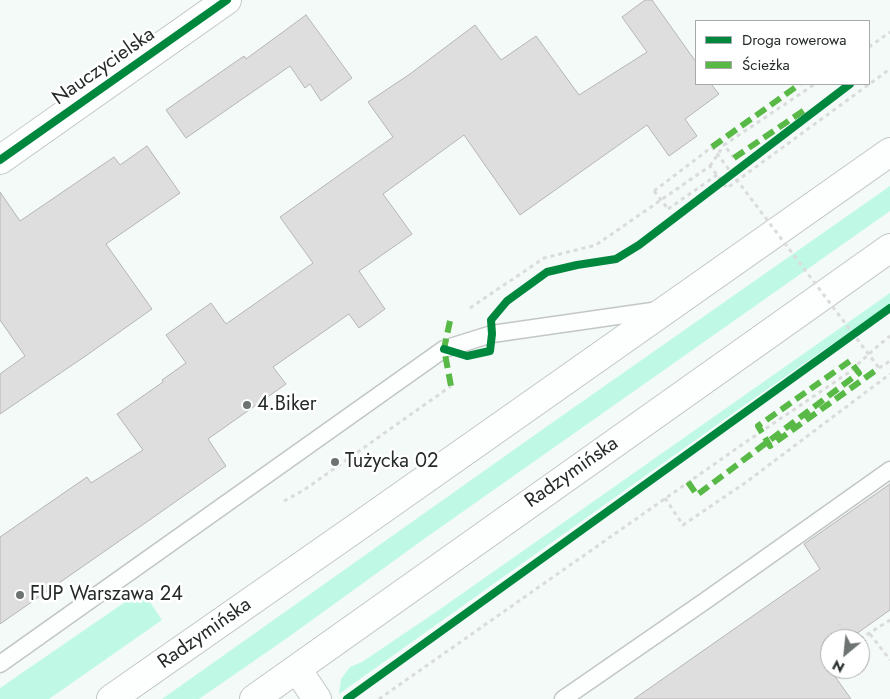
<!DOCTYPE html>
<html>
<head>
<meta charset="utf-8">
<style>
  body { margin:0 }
  #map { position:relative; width:890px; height:699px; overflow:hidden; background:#f4faf8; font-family:Jost,sans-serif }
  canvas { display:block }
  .legend { position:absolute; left:695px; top:20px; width:175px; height:65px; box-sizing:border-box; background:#fff; border:1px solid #a8aaa9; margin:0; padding:6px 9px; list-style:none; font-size:15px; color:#252b29 }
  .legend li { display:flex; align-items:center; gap:10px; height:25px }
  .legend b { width:25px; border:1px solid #a8aaa9 }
  .north { position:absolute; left:820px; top:629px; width:50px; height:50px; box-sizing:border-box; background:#fff; border:1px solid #a8aaa9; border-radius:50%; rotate:208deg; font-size:14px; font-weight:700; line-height:20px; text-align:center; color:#252b29 }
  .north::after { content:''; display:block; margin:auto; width:18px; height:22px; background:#6d7371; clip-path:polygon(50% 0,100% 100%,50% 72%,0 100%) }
</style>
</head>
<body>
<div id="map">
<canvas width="890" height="699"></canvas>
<ul class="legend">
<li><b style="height:6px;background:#00873e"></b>Droga rowerowa</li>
<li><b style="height:6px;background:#58b947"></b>Ścieżka</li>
</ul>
<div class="north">N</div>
</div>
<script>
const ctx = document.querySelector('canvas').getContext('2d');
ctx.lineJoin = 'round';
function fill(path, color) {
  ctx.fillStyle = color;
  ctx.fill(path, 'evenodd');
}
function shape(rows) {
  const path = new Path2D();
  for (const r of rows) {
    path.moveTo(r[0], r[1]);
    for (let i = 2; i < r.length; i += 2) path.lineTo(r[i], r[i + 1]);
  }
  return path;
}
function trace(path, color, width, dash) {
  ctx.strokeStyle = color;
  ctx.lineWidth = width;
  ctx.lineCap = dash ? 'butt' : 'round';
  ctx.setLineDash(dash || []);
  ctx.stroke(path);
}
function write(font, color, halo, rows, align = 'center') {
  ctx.font = font + ' Jost,sans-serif';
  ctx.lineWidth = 5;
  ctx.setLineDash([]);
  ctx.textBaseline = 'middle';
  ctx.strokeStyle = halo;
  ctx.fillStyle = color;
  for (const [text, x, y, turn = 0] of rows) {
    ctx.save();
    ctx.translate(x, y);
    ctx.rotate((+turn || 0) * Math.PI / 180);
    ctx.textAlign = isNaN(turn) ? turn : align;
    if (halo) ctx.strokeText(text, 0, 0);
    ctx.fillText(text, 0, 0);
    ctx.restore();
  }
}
fill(shape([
  [890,186,890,211,424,539,290,636,199,699,162,699,546,427],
  [890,293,890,304,756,397,339,694,341,679,350,667,362,662,436,612],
  [140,587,162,620,49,699,0,699,0,688,131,598]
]), '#bff9e6');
const building = shape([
  [645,0,652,0,696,62,696,84,711,84,719,94,685,119,697,136,669,156,647,125,520,215,464,135,383,194,412,234,359,271,385,309,359,328,349,314,273,367,286,384,208,439,226,466,151,519,0,624,0,537,87,477,91,483,143,450,117,414,163,382,162,380,186,363,166,335,211,303,226,324,313,263,280,217,393,137,368,102,410,74,475,25,501,60,536,36,579,95,647,52,622,17,645,0],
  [306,15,352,78,321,101,310,84,305,88,290,66,186,138,166,110,244,56,246,59,306,15],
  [147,146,180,193,106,244,152,309,87,355,0,414,0,374,25,356,0,320,0,192,20,221,114,157,120,165,147,146],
  [890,484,890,610,849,639,830,639,830,653,822,658,851,699,634,699,820,569,804,544,890,484]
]);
fill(building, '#dfdede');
trace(building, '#b6b5b5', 1);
const service = shape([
  [0,664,444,349,492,334,659,310],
  [563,699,705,601,890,470]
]);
const minor = shape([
  [0,160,227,0],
  [297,669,317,699]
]);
const secondary = shape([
  [111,699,363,523,890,152],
  [254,699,890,248]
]);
trace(service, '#c2c7c5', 19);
trace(minor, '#c2c7c5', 30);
trace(secondary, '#c2c7c5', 30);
trace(shape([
  [869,47,890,32],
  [734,158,724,145,815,84],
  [710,166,724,145],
  [654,191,712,147],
  [668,209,717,175],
  [470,308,544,258,596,245,710,166,727,188,890,69],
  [879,368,890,361],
  [665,498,683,525,745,483,890,374],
  [284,501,304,490,451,386],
  [838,623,850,639],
  [870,634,890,660],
  [860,639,890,620],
  [823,660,830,656],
  [379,699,743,444,848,373,879,345,890,336]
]), '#dadbdb', 3, [4, 4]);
trace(service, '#fdfefe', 16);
trace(minor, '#fdfefe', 28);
trace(secondary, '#fdfefe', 28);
trace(shape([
  [712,147,879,368],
  [654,191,668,209]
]), '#dadbdb', 3, [4, 4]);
trace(shape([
  [712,147,800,84],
  [734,158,806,109],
  [450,321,444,349,451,386],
  [688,482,697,495,859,373,850,361,758,426,770,446,879,368]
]), '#58b947', 6, [12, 6]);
trace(shape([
  [0,160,227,0],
  [444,349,467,356,490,351,492,334,491,320,507,301,547,272,577,265,616,259,639,245,850,84],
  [347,699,890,308]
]), '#00873e', 8);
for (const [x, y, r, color] of [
  [247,405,5,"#6d7371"],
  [335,462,5,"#6d7371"],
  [20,595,5,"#6d7371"]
]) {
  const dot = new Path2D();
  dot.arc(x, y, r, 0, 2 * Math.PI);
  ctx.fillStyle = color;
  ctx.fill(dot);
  trace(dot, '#fff', 2);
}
write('20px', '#252b29', '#fff', [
  ["Nauczycielska",104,67,-35],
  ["Radzymińska",572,473,-35],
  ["Radzymińska",205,634,-35]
]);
write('20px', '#252b29', '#fff', [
  ["4.Biker",257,405],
  ["Tużycka 02",345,462],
  ["FUP Warszawa 24",30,595]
], 'left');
</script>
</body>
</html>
